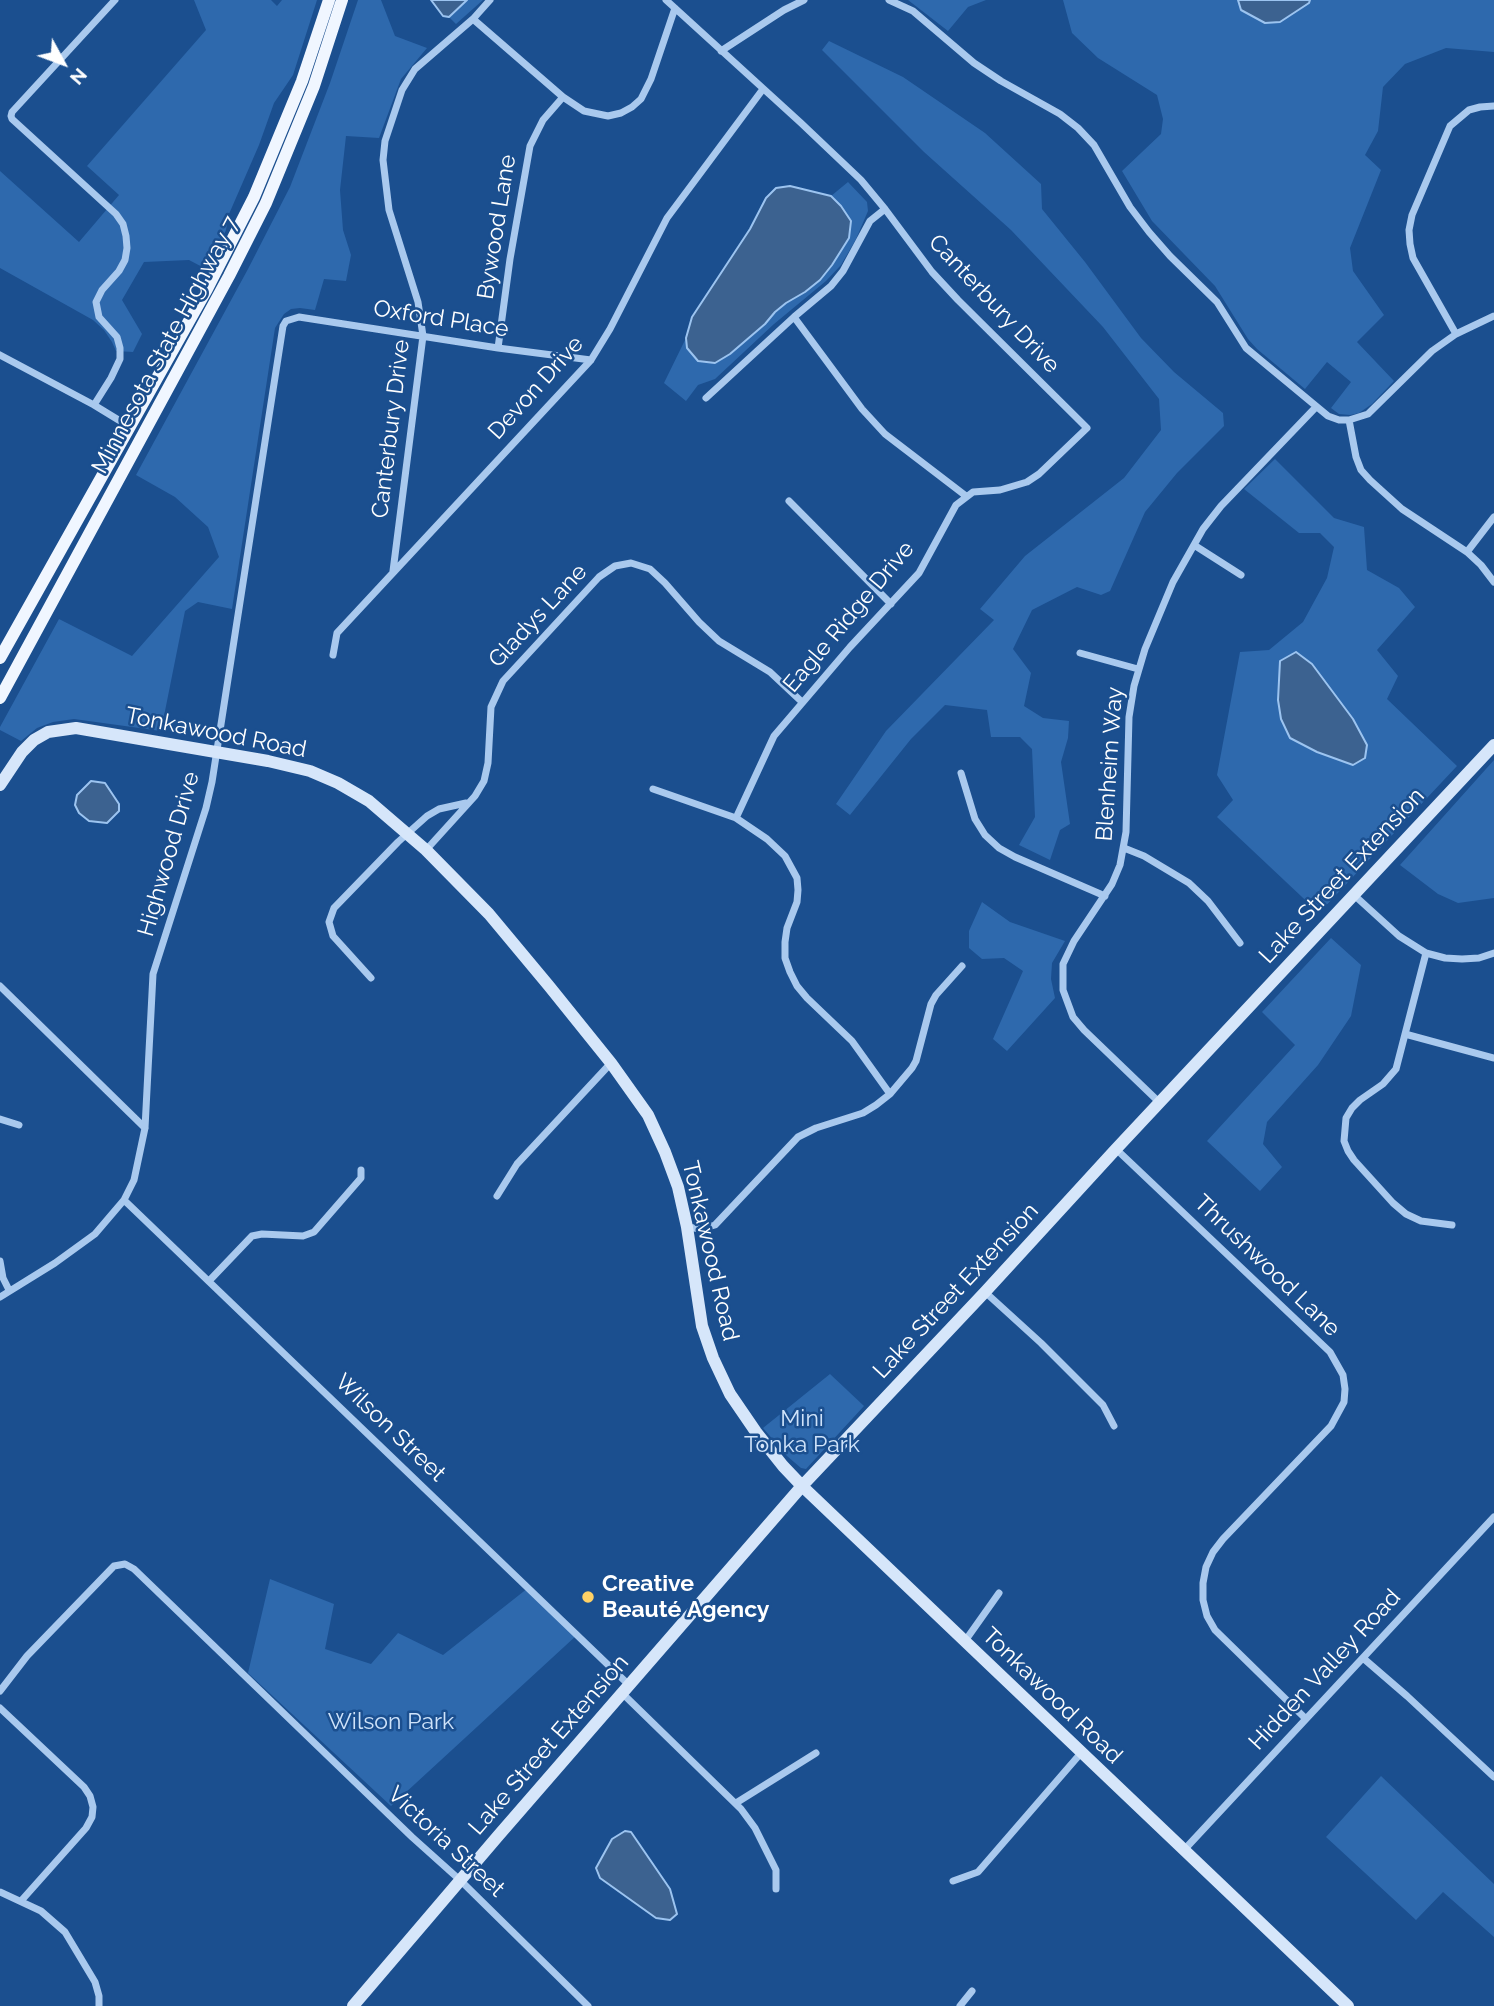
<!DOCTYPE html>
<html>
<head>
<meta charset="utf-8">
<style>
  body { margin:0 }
  #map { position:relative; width:1494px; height:2006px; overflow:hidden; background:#1b4f8f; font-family:Raleway,sans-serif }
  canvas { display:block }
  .north { position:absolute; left:28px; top:28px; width:70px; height:70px; -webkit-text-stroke:5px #1b4f8f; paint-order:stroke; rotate:131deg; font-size:19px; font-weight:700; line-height:28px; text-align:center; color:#fff }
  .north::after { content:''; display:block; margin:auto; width:24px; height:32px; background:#fff; clip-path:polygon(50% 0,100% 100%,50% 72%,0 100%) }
</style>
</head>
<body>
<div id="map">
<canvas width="1494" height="2006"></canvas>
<div class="north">N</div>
</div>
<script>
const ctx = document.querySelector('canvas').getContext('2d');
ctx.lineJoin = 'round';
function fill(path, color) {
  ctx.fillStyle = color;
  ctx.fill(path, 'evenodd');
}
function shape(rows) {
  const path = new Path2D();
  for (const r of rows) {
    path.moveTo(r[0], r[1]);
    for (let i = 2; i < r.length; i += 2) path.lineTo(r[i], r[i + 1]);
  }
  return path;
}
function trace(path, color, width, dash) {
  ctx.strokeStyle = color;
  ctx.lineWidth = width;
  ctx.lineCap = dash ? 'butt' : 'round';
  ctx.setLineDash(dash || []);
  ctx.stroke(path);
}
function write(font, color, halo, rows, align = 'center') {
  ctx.font = font + ' Raleway,sans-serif';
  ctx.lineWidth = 5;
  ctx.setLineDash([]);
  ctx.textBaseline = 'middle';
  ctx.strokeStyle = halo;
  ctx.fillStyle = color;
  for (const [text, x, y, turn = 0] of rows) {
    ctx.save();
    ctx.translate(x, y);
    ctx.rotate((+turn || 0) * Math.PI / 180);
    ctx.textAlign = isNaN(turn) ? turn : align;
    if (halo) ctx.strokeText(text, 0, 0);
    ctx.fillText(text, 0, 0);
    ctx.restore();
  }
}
fill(shape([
  [194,0,271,0,277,6,282,0,317,0,293,75,274,103,259,145,229,214,226,230,208,270,189,260,144,262,122,300,142,334,133,352,116,351,112,342,104,330,93,320,0,268,0,171,79,242,119,195,87,166,206,30],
  [358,0,381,0,395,36,427,48,401,79,379,138,346,136,340,190,343,230,351,255,346,281,324,279,315,310,300,308,291,309,284,314,275,328,232,609,198,602,185,611,161,731,74,719,53,722,37,728,21,741,0,730,0,727,59,619,132,656,219,557,208,527,175,497,136,475,248,269,290,187,330,83],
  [467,0,483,0,456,24,449,17],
  [908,0,986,0,968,7,948,31],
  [1063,0,1238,0,1241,10,1309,3,1310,0,1494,0,1494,52,1446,48,1405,64,1383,87,1378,131,1365,155,1381,170,1350,248,1353,271,1384,315,1357,342,1394,381,1372,404,1359,413,1350,415,1339,414,1331,408,1351,382,1327,362,1305,389,1257,349,1248,339,1215,286,1152,221,1122,171,1161,134,1163,119,1157,95,1098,58,1072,33],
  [829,41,903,77,985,133,1041,184,1042,209,1085,262,1141,338,1174,372,1223,413,1224,426,1177,473,1145,512,1110,591,1101,595,1077,587,1032,610,1013,649,1031,673,1024,706,1043,718,1069,721,1068,738,1061,762,1070,824,1060,830,1050,860,1019,845,1035,817,1032,749,1020,737,991,737,987,710,945,705,911,739,850,815,836,804,886,731,994,620,980,609,1025,556,1124,478,1161,430,1159,399,1103,327,1011,230,924,152,822,50],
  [848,182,867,202,868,211,856,239,841,265,826,281,774,324,715,379,698,385,686,401,664,383,686,338,687,348,730,354,765,324,775,312,786,303,805,292,841,206,831,196],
  [1275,459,1334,518,1364,527,1367,570,1399,588,1415,607,1377,650,1398,676,1387,699,1457,766,1319,913,1217,817,1233,800,1217,775,1240,652,1269,650,1303,622,1327,578,1334,547,1320,533,1299,533,1244,489],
  [1296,652,1352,765,1317,752,1290,738,1281,719,1278,700,1280,662],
  [1494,760,1494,898,1458,903,1438,894,1400,865],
  [982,902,1010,922,1065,941,1052,963,1051,979,1055,998,1007,1051,993,1039,1023,971,1004,958,982,959,969,948,969,931],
  [1331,938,1361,965,1351,1016,1318,1065,1267,1122,1263,1144,1282,1167,1260,1191,1207,1141,1295,1045,1262,1012],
  [830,1374,864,1406,806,1469,801,1468,787,1456,763,1428],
  [270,1579,334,1604,325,1649,371,1664,398,1633,443,1655,528,1588,577,1635,391,1806,248,1673],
  [1381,1776,1494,1884,1494,1937,1443,1892,1416,1920,1326,1837]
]), '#2e69ad');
const water = shape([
  [431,0,467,0,449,17,443,16,431,0],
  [1238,0,1310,0,1309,3,1280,22,1265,23,1241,10,1238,0],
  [790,186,831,196,841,206,851,221,849,238,832,265,820,280,805,292,786,303,775,312,765,324,730,354,715,363,698,361,687,348,686,338,692,317,750,229,766,198,776,188,790,186],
  [1296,652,1312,664,1353,719,1367,745,1365,758,1353,765,1317,752,1290,738,1281,719,1278,700,1280,661,1296,652],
  [91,781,105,783,119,804,119,811,107,823,89,821,79,813,75,805,77,795,91,781],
  [625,1831,631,1832,670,1889,677,1914,670,1920,656,1918,600,1878,596,1868,612,1839,625,1831]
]);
fill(water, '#3c6290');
trace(water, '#9cc4f0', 2);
trace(shape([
  [666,0,801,123,861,180,885,209,932,272,958,300,1087,428,1039,474,1027,482,1000,490,973,492,956,505,919,573,850,647,774,736,736,818],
  [889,0,913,11,974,63,1001,81,1060,114,1078,128,1094,145,1130,207,1149,232,1170,256,1217,302,1246,348,1328,416,1339,420,1349,420,1368,414,1432,351,1456,334,1494,316],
  [473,19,563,97,584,111,608,116,621,113,632,107,641,99,651,79,675,8],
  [721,51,784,10,804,0],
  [794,317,862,409,885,434,966,496],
  [1456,334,1413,258,1410,244,1409,230,1412,215,1450,126,1469,110,1480,107,1494,106],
  [498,348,510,259,530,146,543,120,563,97],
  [0,355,94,405,130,427],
  [706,398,794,317,831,286,843,271,870,221,885,209],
  [94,405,111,378,120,359,120,348,117,337,99,317,96,302,102,290,119,271,125,260,127,248,126,236,123,224,116,214,12,119,11,116,12,112,115,0],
  [1349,420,1356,457,1361,470,1370,480,1402,509,1467,552,1481,565,1494,582],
  [789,501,891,604],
  [1194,545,1241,575],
  [1467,552,1494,517],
  [393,571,423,336,418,302,389,210,383,160,385,141,402,90,415,69,473,19,490,0],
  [1080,653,1138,669],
  [333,655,337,633,591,360,610,329,667,218,763,89],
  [961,773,975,819,985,835,999,848,1015,857,1105,896],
  [653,789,736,818,767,839,785,856,797,878,798,890,797,902,787,928,785,942,785,958,790,972,797,986,807,998,852,1041,890,1094],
  [1124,848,1144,856,1189,883,1208,901,1240,943],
  [426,850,475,796,484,781,488,763,491,707,503,681,599,577,615,566,631,563,650,569,665,583,699,622,719,641,770,672,802,702],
  [1354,895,1399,936,1426,953,1445,958,1462,959,1479,958,1494,953],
  [1426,953,1396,1069,1383,1084,1360,1100,1352,1108,1346,1118,1344,1141,1348,1151,1354,1160,1393,1203,1406,1214,1421,1221,1452,1225],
  [371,978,333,936,329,922,334,908,398,842,427,816,439,809,466,803],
  [0,986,145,1128],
  [1405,1034,1494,1058],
  [1160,1103,1084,1030,1073,1017,1063,990,1063,964,1074,941,1112,884,1120,865,1126,832,1129,717,1134,686,1145,649,1173,582,1203,529,1221,506,1316,407],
  [0,1119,19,1125],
  [1116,1149,1330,1352,1343,1375,1345,1389,1344,1402,1331,1426,1223,1539,1213,1552,1206,1567,1203,1583,1203,1600,1207,1616,1215,1630,1306,1719],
  [497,1196,517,1164,611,1063],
  [124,1200,629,1685],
  [687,1227,701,1229,715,1225,798,1137,816,1128,863,1113,876,1105,890,1094,912,1068,916,1061,931,1004,936,995,962,966],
  [0,1261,3,1278,9,1290],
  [209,1281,252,1236,262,1234,303,1236,314,1232,361,1178,361,1170],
  [985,1292,1041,1343,1103,1405,1114,1426],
  [0,1297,55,1263,95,1234,124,1200,134,1180,145,1128,153,974,206,808,212,782,283,326,286,321,299,317,498,348,591,360],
  [965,1641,999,1593],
  [1363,1658,1407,1696,1494,1777],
  [0,1691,27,1656,114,1566,125,1564,134,1569,412,1837,461,1881,588,2006],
  [622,1693,741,1809,755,1828,776,1870,776,1889],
  [0,1708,84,1787,90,1796,93,1807,92,1817,86,1828,21,1901],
  [736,1803,816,1753],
  [1184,1850,1494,1517],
  [953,1881,978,1872,1081,1753],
  [0,1892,41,1911,65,1932,95,1982,99,1996,99,2006],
  [960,2006,972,1991]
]), '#a9c9ee', 7);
trace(shape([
  [0,785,22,752,34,740,48,732,76,728,268,761,310,771,338,783,369,801,426,850,489,914,549,986,611,1063,648,1115,665,1152,678,1187,687,1227,702,1326,713,1358,730,1394,756,1432,783,1466,802,1486,1348,2006],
  [353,2006,498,1836,802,1486,985,1292,1116,1149,1494,745]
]), '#d6e6fa', 12);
trace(shape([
  [0,658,207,289,254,197,302,81,329,0],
  [0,698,229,276,266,203,314,86,342,0]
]), '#f0f6ff', 12);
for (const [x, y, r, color] of [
  [588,1597,7,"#ffd166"]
]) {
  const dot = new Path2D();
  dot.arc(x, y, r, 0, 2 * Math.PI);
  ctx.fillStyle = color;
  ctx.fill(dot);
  trace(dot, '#1b4f8f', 2.5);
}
write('23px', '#fff', '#1b4f8f', [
  ["Bywood Lane",497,227,-81],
  ["Canterbury Drive",994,304,47],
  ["Oxford Place",441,319,9],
  ["Minnesota State Highway 7",166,345,-62],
  ["Devon Drive",536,388,-48],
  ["Canterbury Drive",391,429,-83],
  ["Gladys Lane",538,616,-47],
  ["Eagle Ridge Drive",849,617,-50],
  ["Tonkawood Road",216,733,11],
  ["Blenheim Way",1110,764,-86],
  ["Highwood Drive",169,854,-74],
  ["Lake Street Extension",1342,876,-47],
  ["Tonkawood Road",710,1251,77],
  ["Thrushwood Lane",1267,1266,44],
  ["Lake Street Extension",956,1291,-47],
  ["Wilson Street",390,1428,44],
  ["Hidden Valley Road",1325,1670,-47],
  ["Tonkawood Road",1052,1696,44],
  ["Lake Street Extension",549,1745,-49],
  ["Victoria Street",446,1842,43]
]);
write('23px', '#cfe3fa', '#1b4f8f', [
  ["Mini",802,1419],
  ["Tonka Park",802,1445],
  ["Wilson Park",391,1722]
]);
write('bold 23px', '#fff', '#1b4f8f', [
  ["Creative",602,1584],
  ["Beauté Agency",602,1610]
], 'left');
</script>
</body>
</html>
